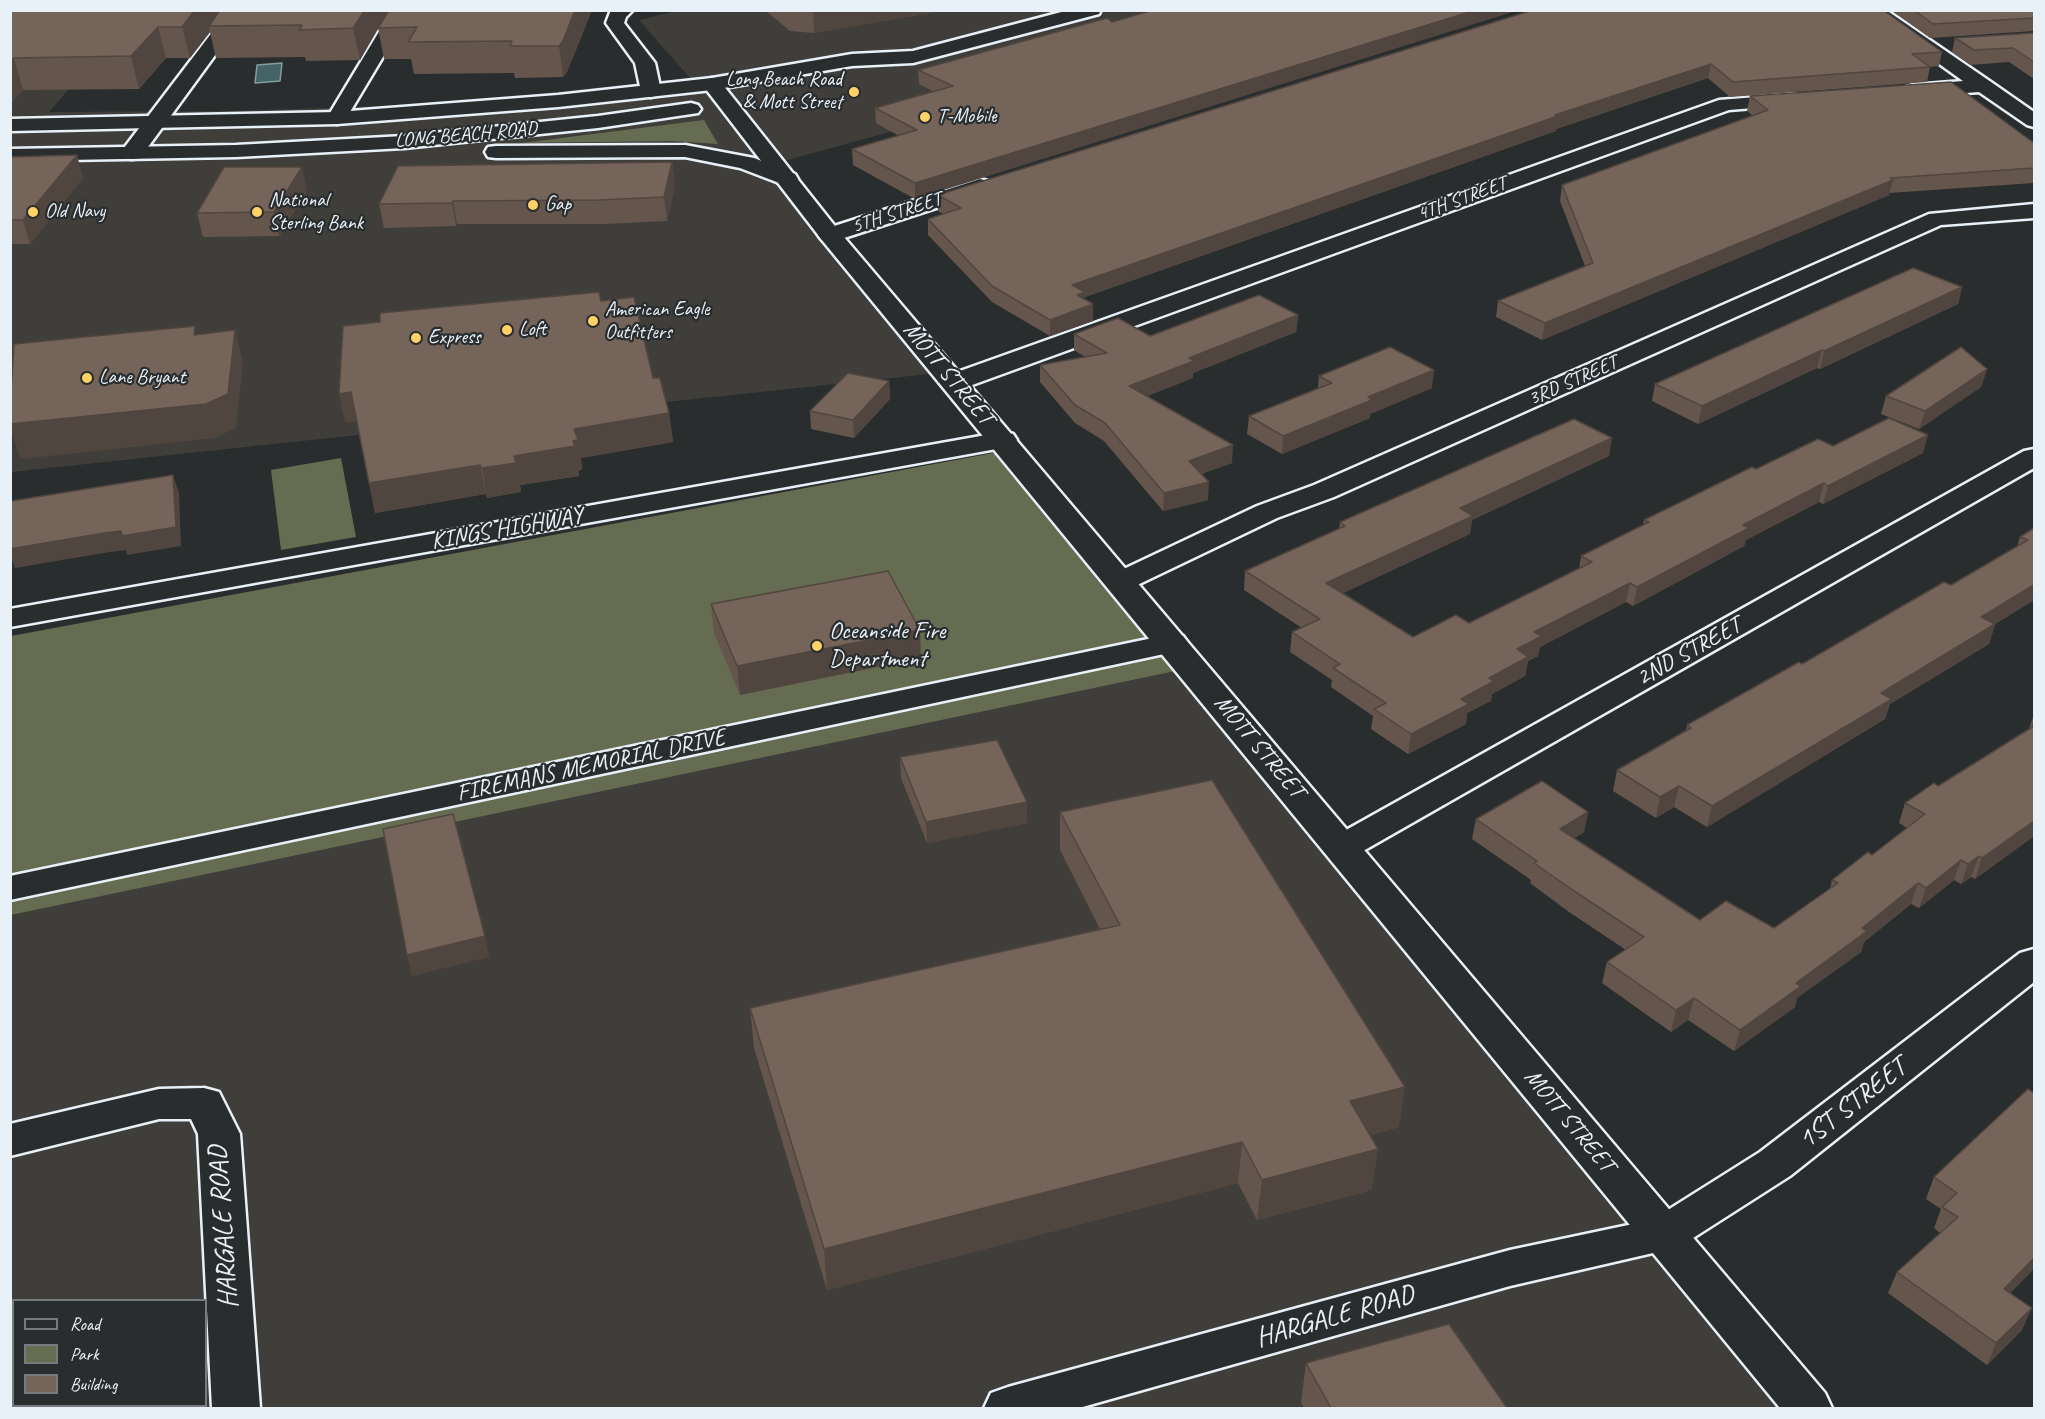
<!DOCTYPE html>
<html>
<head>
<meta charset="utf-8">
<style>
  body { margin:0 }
  #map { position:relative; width:2045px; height:1419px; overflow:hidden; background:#2a2d2e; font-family:Caveat,sans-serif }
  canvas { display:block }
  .frame { position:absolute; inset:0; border:12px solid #e8f1f8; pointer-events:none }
  .legend { position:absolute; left:12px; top:1299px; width:195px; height:108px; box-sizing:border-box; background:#2a2d2e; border:2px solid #767b7f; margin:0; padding:8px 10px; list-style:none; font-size:18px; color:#e8f1f8 }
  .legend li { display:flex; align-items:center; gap:12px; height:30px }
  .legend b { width:30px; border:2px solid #767b7f }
</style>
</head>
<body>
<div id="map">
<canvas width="2045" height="1419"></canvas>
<div class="frame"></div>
<ul class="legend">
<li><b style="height:8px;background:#2a2d2e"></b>Road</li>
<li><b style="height:16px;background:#666c51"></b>Park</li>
<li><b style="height:16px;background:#74645a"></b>Building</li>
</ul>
</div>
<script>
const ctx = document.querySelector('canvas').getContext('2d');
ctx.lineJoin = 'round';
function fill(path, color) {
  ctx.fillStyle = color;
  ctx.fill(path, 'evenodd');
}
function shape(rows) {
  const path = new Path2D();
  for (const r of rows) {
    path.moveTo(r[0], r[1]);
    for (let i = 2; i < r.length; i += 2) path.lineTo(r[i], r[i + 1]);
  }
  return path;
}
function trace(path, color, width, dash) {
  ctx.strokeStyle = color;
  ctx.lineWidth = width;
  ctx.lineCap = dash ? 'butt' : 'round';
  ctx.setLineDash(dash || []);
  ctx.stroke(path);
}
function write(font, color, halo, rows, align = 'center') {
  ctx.font = font + ' Caveat,sans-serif';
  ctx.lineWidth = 4.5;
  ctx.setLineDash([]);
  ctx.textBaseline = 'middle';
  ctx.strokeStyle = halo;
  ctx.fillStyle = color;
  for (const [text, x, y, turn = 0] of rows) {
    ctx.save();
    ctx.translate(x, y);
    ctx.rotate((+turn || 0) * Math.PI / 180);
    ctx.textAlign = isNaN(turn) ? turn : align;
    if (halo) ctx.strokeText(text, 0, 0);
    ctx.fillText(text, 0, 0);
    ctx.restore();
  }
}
fill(shape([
  [10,11,138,11,49,112,233,111,443,104,690,78,639,20,677,11,1335,11,769,165,938,373,11,472],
  [1185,669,1801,1408,11,1408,10,915],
  [14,1300,206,1300,206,1406,14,1406]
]), '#403e3b');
fill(shape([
  [704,120,718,144,673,141,522,143],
  [1004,451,1185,669,11,915,11,636],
  [341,458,356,537,281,550,271,470]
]), '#666c51');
const water = shape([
  [282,63,280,81,255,83,257,65,282,63]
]);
fill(water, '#456366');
trace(water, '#869ca0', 1.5);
const street = shape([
  [229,10,248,10,140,158,132,159,124,158,121,153,124,148,229,10],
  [392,10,411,10,344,122,337,124,330,122,327,118,392,10],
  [611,10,633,10,626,17,624,23,655,63,661,91,658,95,651,97,644,95,641,91,635,63,606,23,611,10],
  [1864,10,1886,10,1991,82,2034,112,2034,127,2027,125,1979,92,1914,97,1907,95,1904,91,1907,87,1914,85,1963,81,1864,10],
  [1794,94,1801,96,1804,100,1801,104,1729,110,964,388,955,390,946,388,942,382,946,376,1719,100,1794,94],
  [980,179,988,181,991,186,988,191,838,240,830,242,822,240,818,235,822,230,980,179],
  [2034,204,2034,218,1941,225,1334,497,1277,518,1131,588,1120,591,1109,588,1105,582,1109,576,1257,506,1314,485,1929,214,2034,204],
  [1003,432,1013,434,1017,440,1013,446,10,627,10,609,1003,432],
  [2034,449,2034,468,1356,855,1343,859,1330,855,1325,847,1330,839,2024,451,2034,449],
  [1172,634,1183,636,1188,643,1183,650,10,900,10,876,1172,634],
  [2034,949,2034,982,1790,1176,1679,1247,1510,1286,1079,1408,984,1408,991,1393,1008,1387,1510,1250,1652,1220,1760,1152,2020,953,2034,949],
  [204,1088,219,1092,240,1134,260,1408,212,1408,198,1134,191,1119,159,1119,10,1156,10,1124,159,1089,204,1088]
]);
const secondary = shape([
  [712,78,719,80,838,230,1825,1393,1832,1408,1780,1408,822,240,702,84,705,80,712,78]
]);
const primary = shape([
  [1069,10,1101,10,1099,14,913,63,852,66,712,90,558,107,337,124,10,131,10,119,337,112,558,95,712,78,852,54,913,51,1069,10],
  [691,103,698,105,701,109,698,113,598,128,404,148,236,157,10,161,10,149,236,145,404,136,598,116,691,103],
  [685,145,754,158,795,174,798,179,795,184,787,186,740,168,685,157,496,158,488,157,485,152,488,147,496,146,685,145]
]);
trace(street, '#e8f1f8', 5);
trace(secondary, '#e8f1f8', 5);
trace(primary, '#e8f1f8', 5);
fill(street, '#2a2d2e');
fill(secondary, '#2a2d2e');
fill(primary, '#2a2d2e');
fill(shape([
  [10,10,592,10,567,72,563,77,515,78,514,73,509,73,414,74,411,59,384,59,378,28,360,60,306,61,305,57,216,58,210,32,190,58,166,58,139,89,23,90,10,104],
  [765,10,946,10,814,33,790,31],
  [1533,10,1942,52,1939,66,1930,67,1927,82,1730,97,1708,78,1556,129,1556,131,1085,297,1085,300,1093,321,1050,336,992,302,928,235,928,219,943,214,938,211,938,195],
  [1891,10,2034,10,2034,31,1930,38],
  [1107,18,915,199,853,165,852,149,899,136,876,123,875,108,934,92,919,84,918,70],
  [2034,33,2034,79,2009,62,1970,65,1952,52,1955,38],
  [1750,96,2034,143,2034,183,1889,193,1889,195,1542,340,1496,317,1498,301,1585,266,1560,201,1562,185,1753,116,1747,111],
  [10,157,83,178,30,244,10,244],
  [672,162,675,185,667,221,603,224,457,224,456,226,384,228,379,204],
  [307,191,279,236,203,237,197,213],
  [1962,287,1958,304,1820,369,1817,368,1698,424,1652,401,1655,384],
  [601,301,653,378,669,413,673,442,581,458,582,470,579,470,579,476,520,485,521,492,487,498,486,494,375,513,357,421,345,422,380,322],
  [1298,315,1296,332,1193,373,1193,378,1147,396,1232,463,1201,474,1208,500,1163,511,1104,441,1075,423,1040,382,1040,365,1085,357,1074,350,1074,334,1150,336],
  [1987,369,1981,387,1919,429,1881,414,1886,396],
  [1319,376,1432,388,1370,414,1370,418,1282,454,1247,434,1249,416,1318,388],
  [889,381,890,399,854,438,811,429,810,411],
  [1833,446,1923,453,1823,504,1819,502,1746,540,1744,546,1633,606,1626,602,1540,647,1538,656,1528,661,1525,676,1492,694,1491,701,1467,713,1466,724,1408,754,1371,729,1373,716,1331,687,1332,680,1290,652,1292,632,1302,628,1244,590,1245,571,1339,529,1340,522,1609,456,1472,520,1470,534,1343,593,1413,637,1469,623,1579,569,1581,556,1643,526,1644,520,1756,469],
  [2034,528,2034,600,1995,624,1989,644,1890,704,1885,719,1707,827,1674,807,1656,818,1613,791,1617,770,1686,730,1687,725,1951,585,2017,547,2020,537],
  [711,604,921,658,740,695,714,633],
  [2034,714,2034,836,1975,879,1971,877,1961,884,1954,880,1919,908,1911,904,1864,942,1861,952,1797,998,1795,1007,1734,1051,1688,1020,1671,1032,1602,983,1607,962,1626,950,1569,912,1530,883,1531,880,1472,839,1476,819,1588,812,1584,832,1574,838,1700,920,1774,928,1830,889,1832,880,1872,855,1907,828,1899,823,1905,803,1938,786,2029,729],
  [900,757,1027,802,1027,823,927,843,901,778],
  [1060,812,1399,1127,1369,1135,1372,1190,1257,1220,1238,1183,827,1290,754,1048,750,1008,1100,929,1060,850],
  [2028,1089,2011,1294,2022,1330,1987,1365,1888,1293,1897,1272,1940,1233,1934,1228,1941,1209,1926,1199,1934,1177],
  [1306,1363,1507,1408,1304,1408,1301,1403]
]), '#64564d');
fill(shape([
  [195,10,227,10,209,26,210,32,190,58,182,27],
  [365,10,389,10,360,60,353,28],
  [575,10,592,10,567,72,563,77,559,46],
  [813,10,946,10,814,33],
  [1476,10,1519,10,915,199,915,183],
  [158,27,166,58,139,89,131,56],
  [14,58,23,90,10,104,10,61],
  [1711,64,1708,78,1556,129,1556,131,1085,297,1085,307,1093,304,1093,321,1050,336,1050,320,1072,285,1555,115],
  [77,155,83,178,30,244,23,220],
  [672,162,675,185,667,221,664,197],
  [302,167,307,191,279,236,274,212],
  [1893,180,1889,195,1542,340,1545,323],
  [453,201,457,224,456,226,452,203],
  [1962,287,1958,304,1820,369,1824,351],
  [1298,315,1296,332,1193,373,1193,378,1129,403,1129,386,1189,358],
  [235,330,243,363,236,428,215,438,21,459,10,428,10,424],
  [1822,350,1817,368,1698,424,1702,406],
  [1987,369,1981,387,1919,429,1925,411],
  [1434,370,1432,388,1370,414,1370,418,1282,454,1283,436,1368,397],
  [889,381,890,399,854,438,853,420],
  [351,392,357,421,345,422,339,394],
  [669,413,673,442,581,458,582,470,579,470,579,476,520,485,521,492,487,498,482,468,514,456,573,441,574,429],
  [1928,435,1923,453,1823,504,1828,486],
  [1612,438,1609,456,1472,520,1470,534,1324,602,1326,583,1460,508],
  [1233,445,1232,463,1188,478,1189,461],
  [480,465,486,494,375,513,369,483],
  [173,475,179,493,181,546,127,555,126,550,110,552,15,568,10,555,10,549,104,533],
  [1209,482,1208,500,1163,511,1164,493],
  [1824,483,1819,502,1746,540,1744,546,1633,606,1637,587,1743,525],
  [1630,583,1626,602,1540,647,1538,656,1528,661,1525,676,1492,694,1491,701,1467,713,1466,724,1408,754,1411,734,1489,678,1534,632],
  [2034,585,2034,600,1995,624,1989,644,1890,704,1885,719,1707,827,1712,806,1881,693,1981,617],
  [920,630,921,658,740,695,737,666],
  [1679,786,1674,807,1656,818,1660,797],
  [1027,802,1027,823,927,843,926,822],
  [1588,812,1584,832,1556,849,1560,829],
  [2034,821,2034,836,1975,879,1982,858],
  [1979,856,1971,877,1961,884,1968,864],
  [1961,860,1954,880,1919,908,1926,888],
  [1918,883,1911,904,1864,942,1861,952,1797,998,1795,1007,1734,1051,1740,1030,1796,983],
  [485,936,489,957,412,976,407,955],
  [1694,998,1688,1020,1671,1032,1676,1010],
  [1405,1087,1399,1127,1344,1141,1350,1101],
  [1242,1142,1238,1183,827,1290,824,1249],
  [1378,1149,1372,1190,1257,1220,1262,1180],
  [2034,1258,2034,1269,1994,1310,2004,1289],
  [2032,1308,2022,1330,1987,1365,1996,1343],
  [95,1406,114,1406,114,1408,95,1408]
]), '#51463f');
const building = shape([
  [10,10,195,10,182,27,158,27,131,56,14,58,10,61,10,10],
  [220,10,365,10,353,28,299,30,302,25,209,26,220,10],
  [389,10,575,10,563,41,559,46,510,46,512,41,408,42,417,27,378,28,389,10],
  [1153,10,1476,10,915,183,852,149,917,130,875,108,953,86,918,70,1107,18,1112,22,1153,10],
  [1533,10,1883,10,1942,52,1912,54,1930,67,1733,82,1711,64,1555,115,1558,116,1072,285,1085,292,1077,295,1093,304,1050,320,992,286,928,219,961,208,938,195,1533,10],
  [1914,10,2034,10,2034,18,1933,24,1914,10],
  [2034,33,2034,62,2013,48,1974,50,1955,38,2034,33],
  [1951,82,2034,143,2034,168,1890,178,1893,180,1545,323,1498,301,1593,263,1562,185,1768,110,1750,96,1951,82],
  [77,155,23,220,10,220,10,157,77,155],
  [672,162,664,197,600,200,453,201,452,203,379,204,398,166,672,162],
  [224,167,302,167,274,212,197,213,224,167],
  [1913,268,1962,287,1824,351,1822,350,1702,406,1655,384,1913,268],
  [599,292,601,301,634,297,653,378,660,378,669,413,574,429,578,440,573,441,575,446,514,456,516,463,482,468,480,465,369,483,351,392,339,394,343,326,380,322,380,313,599,292],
  [1259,295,1298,315,1189,358,1194,361,1129,386,1233,445,1189,461,1209,482,1164,493,1105,423,1075,405,1040,365,1107,353,1074,334,1118,318,1150,336,1259,295],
  [195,326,194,335,235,330,228,394,206,404,10,424,10,406,14,344,195,326],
  [1390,347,1434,370,1368,397,1372,400,1283,436,1249,416,1332,383,1319,376,1390,347],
  [1961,347,1987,369,1925,411,1886,396,1961,347],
  [848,373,889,381,853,420,810,411,848,373],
  [1889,418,1928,435,1828,486,1824,483,1743,525,1749,528,1637,587,1630,583,1534,632,1542,636,1517,649,1528,657,1489,678,1494,681,1461,699,1469,704,1411,734,1374,709,1386,703,1333,668,1340,664,1292,632,1320,619,1245,571,1345,526,1340,522,1574,419,1612,438,1460,508,1473,516,1326,583,1413,637,1456,615,1469,623,1592,562,1581,556,1649,522,1644,520,1752,467,1756,469,1818,439,1833,446,1889,418],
  [173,475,176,527,122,536,121,531,104,533,10,549,11,501,173,475],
  [2034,528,2034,585,1981,617,1995,624,1881,693,1892,699,1712,806,1679,786,1660,797,1617,770,1691,728,1687,725,1799,662,1802,664,1944,582,1951,585,2028,540,2020,537,2034,528],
  [888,571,920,630,737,666,711,604,888,571],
  [2034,726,2034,821,1982,858,1979,856,1968,864,1961,860,1926,888,1918,883,1862,928,1867,931,1796,983,1801,986,1740,1030,1694,998,1676,1010,1607,962,1644,937,1574,891,1534,863,1537,861,1476,819,1542,781,1588,812,1560,829,1700,920,1726,901,1774,928,1838,883,1832,880,1868,852,1872,855,1925,814,1905,803,1934,783,1938,786,2034,726],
  [997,740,1027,802,926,822,900,757,997,740],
  [1212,780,1405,1087,1350,1101,1378,1149,1262,1180,1242,1142,824,1249,750,1008,1120,925,1060,812,1212,780],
  [453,814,485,936,407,955,383,829,453,814],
  [2028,1089,2034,1093,2034,1258,2004,1289,2032,1308,1996,1343,1897,1272,1958,1217,1942,1207,1957,1193,1934,1177,2028,1089],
  [1449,1324,1507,1408,1331,1408,1306,1363,1449,1324],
  [10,1347,14,1347,14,1406,95,1406,95,1408,10,1408,10,1347]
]);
fill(building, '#74645a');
trace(building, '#51463f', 1.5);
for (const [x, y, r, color] of [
  [854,92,6,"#ffd166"],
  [925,117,6,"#ffd166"],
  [533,205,6,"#ffd166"],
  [33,212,6,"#ffd166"],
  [257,212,6,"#ffd166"],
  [593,321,6,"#ffd166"],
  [507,330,6,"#ffd166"],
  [416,338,6,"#ffd166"],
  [87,378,6,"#ffd166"],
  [817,646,6,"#ffd166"]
]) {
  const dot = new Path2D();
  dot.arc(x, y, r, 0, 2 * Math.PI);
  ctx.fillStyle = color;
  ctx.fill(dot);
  trace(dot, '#2a2d2e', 2);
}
write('20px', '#e8f1f8', '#2a2d2e', [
  ["Long Beach Road",842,80,"right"],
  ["& Mott Street",842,103,"right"],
  ["T-Mobile",937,117],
  ["National",269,201],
  ["Sterling Bank",269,224],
  ["Gap",545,205],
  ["Old Navy",45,212],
  ["American Eagle",605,310],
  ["Outfitters",605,333],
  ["Loft",519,330],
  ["Express",428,338],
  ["Lane Bryant",99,378]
], 'left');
write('20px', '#e8f1f8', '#2a2d2e', [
  ["LONG BEACH ROAD",466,135,-5],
  ["4TH STREET",1462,199,-20],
  ["5TH STREET",897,213,-18],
  ["3RD STREET",1573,381,-24]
]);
write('24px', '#e8f1f8', '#2a2d2e', [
  ["MOTT STREET",948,374,50],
  ["KINGS HIGHWAY",507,529,-10],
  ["2ND STREET",1689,652,-29],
  ["MOTT STREET",1259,747,50],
  ["FIREMANS MEMORIAL DRIVE",591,766,-12],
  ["MOTT STREET",1569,1121,50]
]);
write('24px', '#e8f1f8', '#2a2d2e', [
  ["Oceanside Fire",829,632],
  ["Department",829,660]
], 'left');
write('28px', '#e8f1f8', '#2a2d2e', [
  ["1ST STREET",1853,1104,-38],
  ["HARGALE ROAD",224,1227,-94],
  ["HARGALE ROAD",1335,1317,-16]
]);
</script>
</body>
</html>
